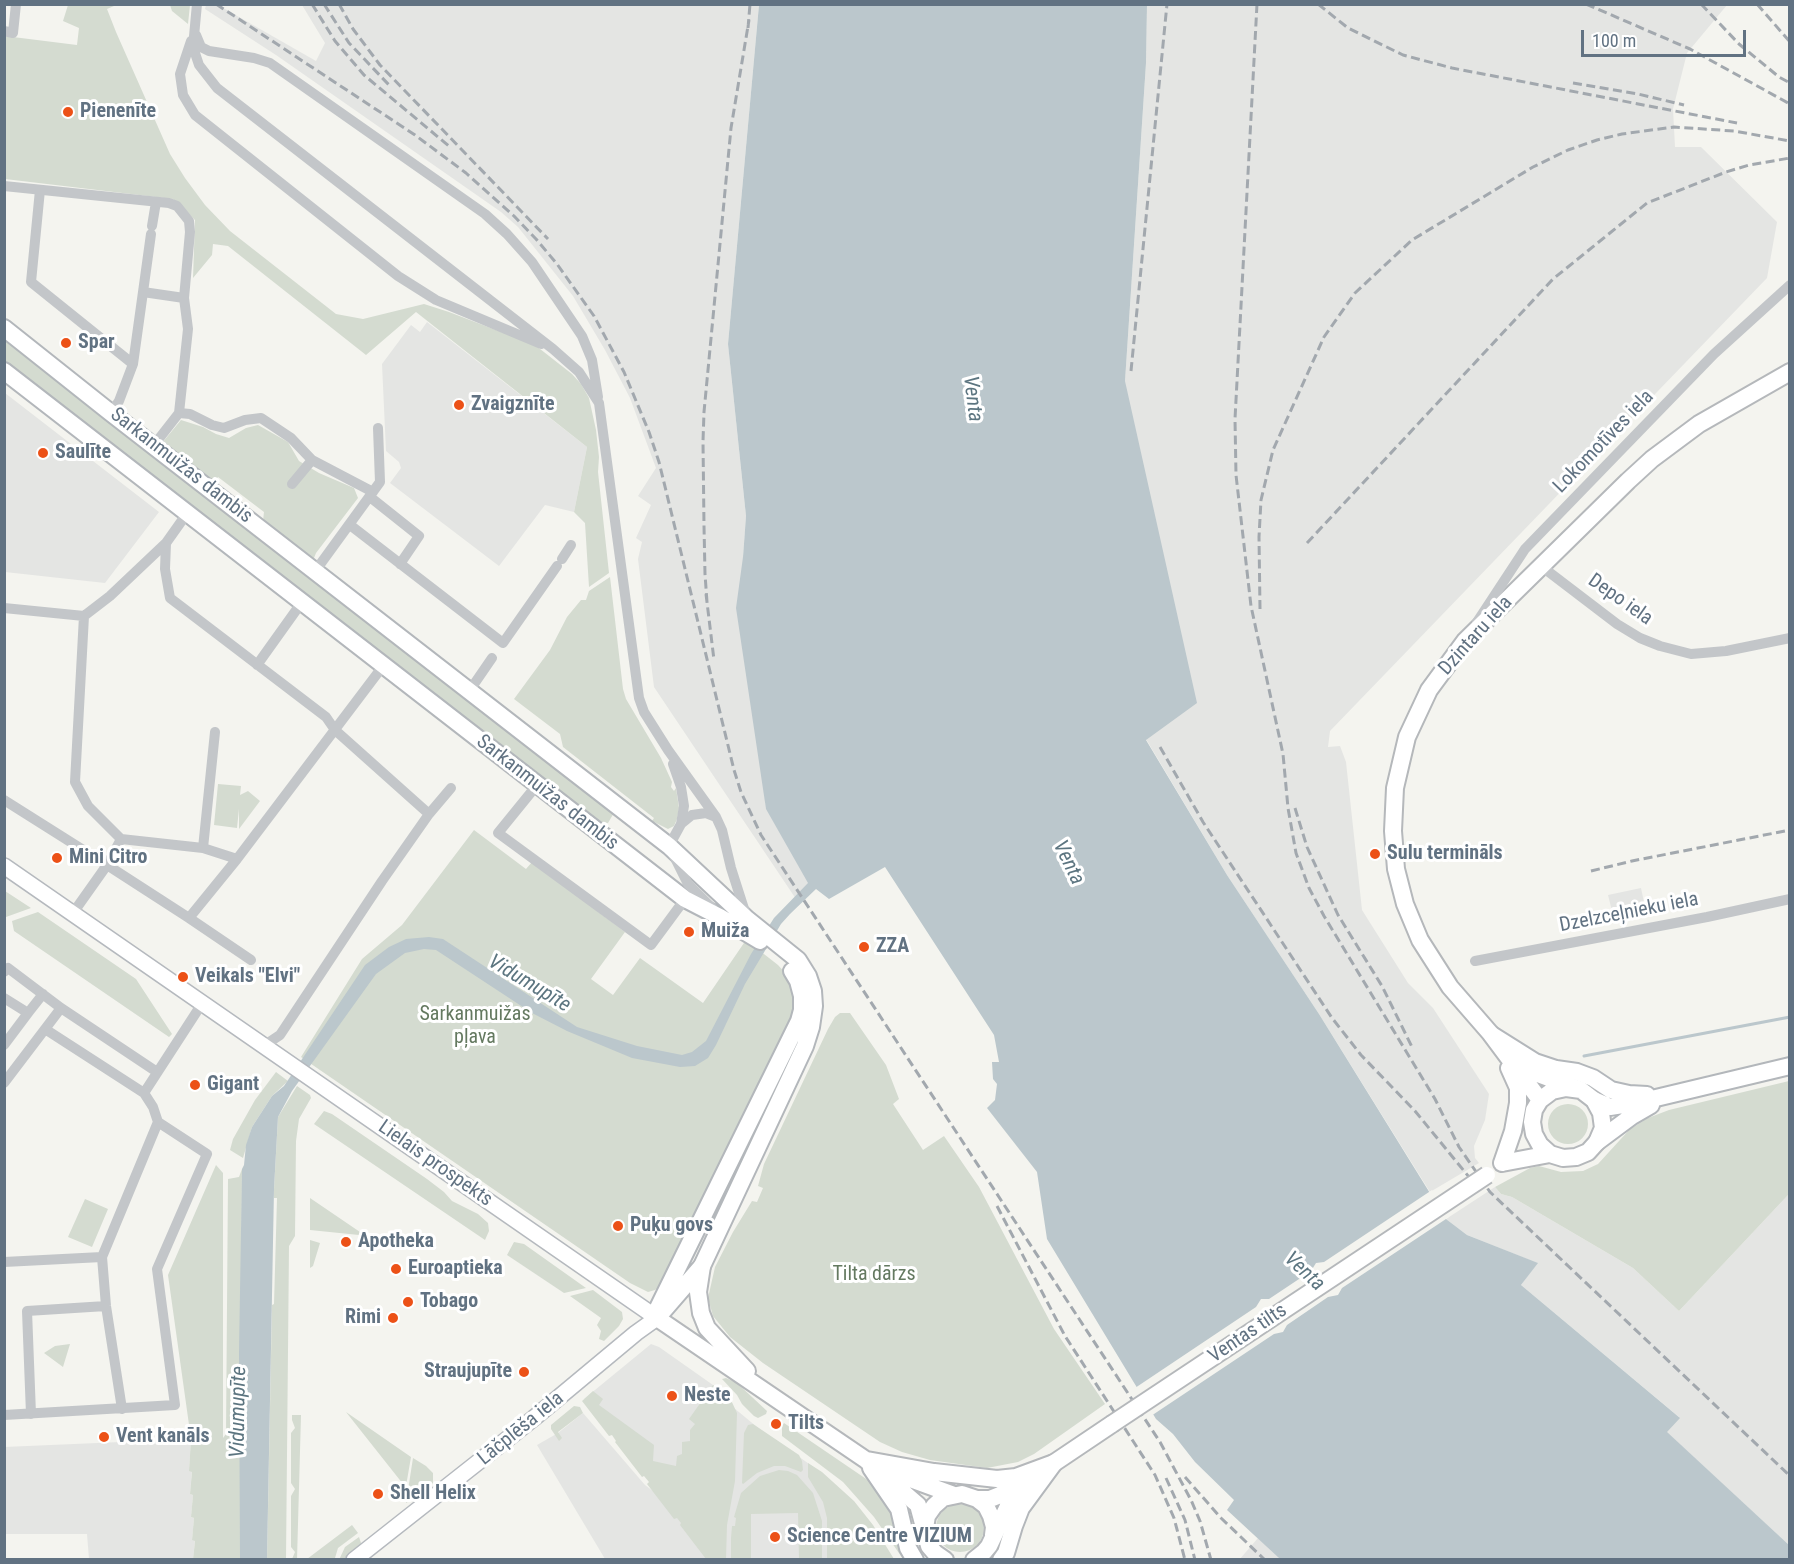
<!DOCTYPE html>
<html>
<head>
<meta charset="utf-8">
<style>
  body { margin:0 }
  #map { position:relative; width:1794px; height:1564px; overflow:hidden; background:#f4f4ef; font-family:"Roboto Condensed",sans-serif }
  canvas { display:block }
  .frame { position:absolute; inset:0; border:6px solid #617282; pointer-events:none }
  .scale { position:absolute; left:1581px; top:30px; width:165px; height:27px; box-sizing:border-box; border:3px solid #617282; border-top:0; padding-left:8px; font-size:18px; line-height:21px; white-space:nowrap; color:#617282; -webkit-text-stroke:4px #fff; paint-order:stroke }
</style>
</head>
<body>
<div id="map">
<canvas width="1794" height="1564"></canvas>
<div class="frame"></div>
<div class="scale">100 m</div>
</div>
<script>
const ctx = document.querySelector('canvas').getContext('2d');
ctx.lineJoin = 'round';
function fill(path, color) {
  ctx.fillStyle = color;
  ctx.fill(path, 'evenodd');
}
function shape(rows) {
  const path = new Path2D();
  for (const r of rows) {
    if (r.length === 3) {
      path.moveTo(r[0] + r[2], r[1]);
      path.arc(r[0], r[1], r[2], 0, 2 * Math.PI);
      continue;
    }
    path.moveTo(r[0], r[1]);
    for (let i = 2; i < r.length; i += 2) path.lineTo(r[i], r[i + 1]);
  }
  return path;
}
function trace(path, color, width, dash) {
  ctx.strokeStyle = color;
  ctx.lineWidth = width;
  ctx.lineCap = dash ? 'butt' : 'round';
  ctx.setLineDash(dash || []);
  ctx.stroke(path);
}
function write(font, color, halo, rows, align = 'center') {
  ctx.font = font + ' "Roboto Condensed",sans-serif';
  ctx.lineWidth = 6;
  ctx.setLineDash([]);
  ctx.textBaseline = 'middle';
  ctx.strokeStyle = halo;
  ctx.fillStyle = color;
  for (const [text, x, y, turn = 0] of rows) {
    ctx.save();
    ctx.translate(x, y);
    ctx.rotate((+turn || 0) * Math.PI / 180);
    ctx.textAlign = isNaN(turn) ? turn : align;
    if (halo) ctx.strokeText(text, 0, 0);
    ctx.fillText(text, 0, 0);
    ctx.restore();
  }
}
fill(shape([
  [206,5,218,5,316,61,325,43,302,5,759,5,728,344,746,516,743,557,766,808,809,883,796,899,654,687,638,559,642,542,636,538,651,505,638,496,656,468,630,398,605,350,573,296,518,227,501,212,276,55,205,9],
  [1147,5,1727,5,1687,53,1673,109,1675,147,1701,147,1777,222,1767,278,1330,731,1328,747,1340,746,1346,762,1362,910,1408,983,1433,1008,1489,1094,1485,1120,1474,1146,1475,1158,1479,1163,1430,1192,1319,1014,1227,875,1146,739,1125,381,1146,63],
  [427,322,587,447,574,512,545,505,499,566,390,483,401,468,399,462,386,451,382,364,411,325,420,332],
  [5,393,159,512,105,583,5,572],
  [1641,888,1645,907,1613,915,1608,895],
  [1495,1187,1501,1194,1512,1197,1633,1268,1679,1311,1789,1194,1789,1545,1666,1432,1679,1417,1521,1285,1537,1263,1467,1235,1446,1219],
  [651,1344,659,1347,713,1385,726,1398,667,1479,584,1399],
  [728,1403,757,1427,812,1466,893,1559,605,1559,537,1445,558,1433,583,1413,645,1485,661,1497],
  [191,1439,189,1471,192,1471,190,1494,193,1495,191,1517,194,1518,192,1540,195,1540,193,1559,89,1559,87,1534,5,1534,4,1447],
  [1258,1538,1280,1559,1239,1560]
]), '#e4e5e3');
fill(shape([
  [68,5,114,5,114,6,107,9,116,32,170,154,185,178,205,205,230,231,336,314,363,319,424,304,449,312,535,345,572,374,581,384,589,398,596,430,599,457,598,472,609,573,589,587,585,523,574,512,587,447,416,312,366,355,228,246,213,244,212,255,193,278,195,220,173,199,5,179,5,36,77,45,79,28,63,21],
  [170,5,190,5,188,24,172,11],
  [4,338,615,811,608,823,598,822,5,366],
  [181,420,203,427,216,434,229,438,246,428,258,425,288,442,299,461,319,473,354,488,358,498,316,553,314,558,311,558,263,521,264,512,218,477,213,484,162,443],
  [610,577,623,689,626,699,661,758,672,782,671,787,674,791,676,788,679,808,677,819,674,826,668,829,652,821,654,818,563,747,560,734,514,699,550,650,567,617,581,600,586,600,589,591],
  [218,784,241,786,240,795,248,791,260,801,239,829,239,809,237,828,214,825],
  [474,830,526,869,532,862,625,932,591,979,613,995,640,958,703,1003,746,940,778,965,787,975,793,990,795,1004,793,1020,661,1286,655,1290,648,1292,630,1283,301,1057,362,959,402,925],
  [4,891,5,891,31,908,6,917,5,914],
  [38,912,136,979,172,1034,169,1037,14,931,12,921],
  [840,1013,850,1013,886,1065,899,1099,893,1104,923,1150,944,1136,979,1187,1054,1329,1105,1404,1034,1454,1018,1462,987,1468,930,1460,902,1452,880,1442,763,1363,730,1337,713,1316,708,1298,715,1267,733,1232,752,1201,757,1202,763,1188,758,1186,764,1164,828,1029,835,1017],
  [276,1072,288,1081,272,1096,252,1127,243,1158,230,1150,233,1139,255,1100],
  [1789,1081,1789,1194,1679,1311,1633,1268,1512,1197,1501,1194,1495,1187,1530,1168,1539,1166,1561,1172,1583,1171,1598,1164,1630,1129,1648,1118,1669,1110],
  [297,1086,310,1095,311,1098,299,1119,296,1141,295,1236,289,1246,286,1559,267,1560,272,1305,274,1304,277,1198,274,1198,274,1189,278,1117],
  [1568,1124,20],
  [324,1111,332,1114,427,1179,444,1192,452,1201,478,1214,488,1223,489,1231,485,1240,314,1124],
  [216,1165,223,1173,223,1438,226,1434,228,1179,239,1177,242,1169,240,1559,193,1559,195,1541,192,1540,194,1518,191,1517,193,1495,190,1494,192,1472,189,1471,191,1439,168,1275],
  [310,1198,360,1232,359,1235,310,1230],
  [85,1199,108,1209,92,1247,68,1237],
  [310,1240,320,1243,313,1266,310,1268],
  [514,1242,524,1244,586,1288,564,1293,507,1255],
  [593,1290,622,1312,623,1319,619,1326,604,1341,599,1339,601,1331,597,1325,601,1318,570,1296],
  [70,1344,63,1367,44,1353,55,1346],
  [726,1378,737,1383,767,1411,766,1414,758,1418,754,1416,742,1404,737,1395,722,1379],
  [713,1385,730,1398,737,1413,735,1481,727,1525,726,1559,706,1559,680,1525,681,1523,677,1518,674,1519,647,1484,649,1482,644,1476,642,1477,615,1442,616,1441,612,1435,609,1436,582,1401,593,1391,603,1399,599,1405,654,1445,653,1461,676,1466,677,1456,682,1454,682,1442,690,1441,690,1430,695,1424,689,1419],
  [574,1406,580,1407,583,1413,558,1432,562,1438,559,1441,551,1429,551,1425],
  [346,1412,411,1457,406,1486,403,1484],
  [292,1415,301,1415,297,1560,292,1559,295,1552,291,1547,291,1496,295,1489,291,1483,291,1433,295,1428,292,1420],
  [784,1423,878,1487,885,1494,912,1559,903,1559,874,1517,843,1482,782,1436,782,1426],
  [753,1424,799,1455,802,1461,803,1470,801,1472,785,1466,774,1466,757,1473,743,1484,742,1483,744,1433,748,1425],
  [413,1458,426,1466,433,1473,433,1483,421,1494,406,1503],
  [808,1463,822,1472,854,1501,873,1525,894,1559,827,1559,827,1518,823,1502,808,1477],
  [779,1470,788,1471,797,1475,813,1493,822,1521,822,1559,799,1559,798,1513,751,1514,751,1559,731,1559,731,1538,732,1526,735,1526,736,1518,734,1517,741,1493,760,1476],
  [960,1528,24],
  [352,1525,358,1533,338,1548,335,1558,307,1559],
  [359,1537,361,1543,359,1548,344,1559,339,1560,345,1547]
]), '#d4dbd0');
fill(shape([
  [759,5,1147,5,1146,63,1125,381,1197,703,1146,740,1227,875,1319,1014,1446,1219,1467,1235,1538,1263,1521,1285,1680,1418,1667,1432,1789,1545,1789,1559,1280,1559,1227,1510,1234,1500,1195,1462,1173,1434,1156,1419,1047,1239,1037,1172,987,1108,995,1100,997,1084,993,1079,992,1062,999,1062,994,1035,885,867,829,899,816,889,790,914,781,924,745,984,716,1045,708,1058,695,1066,680,1067,632,1058,567,1031,532,1013,436,950,424,949,405,953,376,974,292,1091,278,1117,274,1189,267,1559,240,1560,239,1353,242,1169,244,1165,246,1145,252,1127,272,1096,284,1086,365,965,389,947,406,939,429,937,443,939,577,1027,637,1046,682,1055,692,1052,706,1041,751,954,774,918,808,883,766,809,736,608,743,557,746,516,728,344]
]), '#bbc7cc');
fill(shape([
  [1432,1190,1449,1217,1342,1288,1338,1295,1328,1297,1287,1325,1283,1332,1274,1334,1151,1416,1135,1388,1256,1307,1261,1299,1269,1299,1311,1271,1316,1263,1324,1262]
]), '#f4f4ef');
trace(shape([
  [1584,1056,1790,1017]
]), '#bbc7cc', 3);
const secondary = shape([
  [4,866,657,1318,636,1333,534,1418,354,1560]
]);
const primary = shape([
  [4,328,111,413,669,846,747,919,798,960,808,976,813,991,814,1006,811,1027,805,1046,702,1266,657,1318],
  [4,371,685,899,720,917,760,941],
  [1492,1035,1535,1062,1556,1069,1577,1072,1593,1078,1611,1090,1629,1094,1647,1095],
  [1594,1100,1610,1107,1635,1103,1790,1066],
  [1597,1142,1632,1116,1651,1105],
  [658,1308,799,1021,802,1010,802,996,798,981,792,971],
  [871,1468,899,1509,908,1548,915,1560],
  [1001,1560,1006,1553,1014,1526,1021,1508,1054,1463]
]);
const trunk = shape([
  [1516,1059,1538,1074,1581,1090,1594,1100,1601,1113,1603,1128,1597,1142,1588,1152,1576,1157,1563,1158,1550,1154,1540,1145,1534,1134,1532,1122,1534,1110,1540,1100,1552,1091,1566,1088,1581,1090],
  [1540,1100,1490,1033,1450,987,1420,940,1405,904,1396,869,1393,831,1395,788,1407,737,1429,690,1465,641,1628,481,1652,459,1699,424,1790,372],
  [1502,1163,1513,1131,1518,1103,1518,1088,1509,1068],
  [1502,1163,1550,1154],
  [702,1266,698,1292,701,1313,707,1328,747,1371],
  [657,1318,866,1460,918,1505,929,1546,935,1553,945,1560],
  [867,1460,934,1472,997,1479,1016,1477,1054,1463],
  [894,1473,954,1495],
  [977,1499,990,1499,1000,1495,1054,1463,1112,1424],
  [925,1528,927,1516,934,1506,943,1498,962,1494,977,1499,986,1506,991,1516,994,1527,993,1535],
  [974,1560,984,1552,989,1546,1010,1502,1023,1488]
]);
trace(secondary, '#b5b9be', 18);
trace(primary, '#b3b7bb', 20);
trace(trunk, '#b5b8bb', 20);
trace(shape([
  [197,4,193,47,199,65,217,88,553,349,579,372,599,403,639,698,644,712,668,750,716,817,722,830,731,868,746,915],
  [4,31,13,33,16,4],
  [196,35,201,47,209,51,254,58,270,63,485,214,507,234,532,262,582,336,592,360,598,397],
  [191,41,180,74,183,95,195,115,398,276,436,300,541,344],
  [4,186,169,203,177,206,189,221,190,232,184,298,188,329,179,413,154,445],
  [40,190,31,282,133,364],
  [152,226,156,202],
  [143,292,151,234],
  [111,413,119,401,133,364,143,292,184,298],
  [179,413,190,414,212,425,224,428,245,420,261,418,291,438,312,460,373,492],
  [292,484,312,460],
  [370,497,419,536,400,564],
  [188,512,166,543,165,569,170,598,326,717,335,730,429,814],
  [350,525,503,643,557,566],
  [562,559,571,545],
  [1541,566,1617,624,1640,638,1660,646,1691,654,1726,651,1790,638],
  [316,570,380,482,378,428],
  [4,608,84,616,110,596,166,543],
  [84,616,75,782,88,806,121,839,107,865,189,918,237,859,383,666],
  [1477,622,1525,549,1714,354,1790,285],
  [257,665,302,602],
  [470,690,492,658],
  [673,764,681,787,684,806,681,824,669,846,688,884,713,909],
  [537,785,498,833,651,945,685,899],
  [4,800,107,865,73,913],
  [681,824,692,815,706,813,716,817],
  [121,839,203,848,237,859],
  [203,848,215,732],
  [189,918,251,960],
  [1475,961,1707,917,1790,899],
  [4,972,8,968,61,1008,157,1072],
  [4,998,28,1013,4,1045],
  [28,1013,43,994],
  [265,1045,280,1035,382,881,429,814,451,788],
  [4,1083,61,1008],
  [144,1093,203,1002],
  [4,1262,102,1257],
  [122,1409,106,1306,102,1257,158,1122],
  [31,1414,27,1311,106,1306],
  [4,1415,175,1405,157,1269,207,1154,158,1122,153,1107,144,1093,45,1029]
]), '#c3c6c9', 10);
trace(secondary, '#fff', 15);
trace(primary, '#fff', 16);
trace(trunk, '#fff', 16);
trace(shape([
  [216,4,415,135,466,173,514,216,536,239,557,264,594,316,624,372,649,432,659,462,734,770,741,792,761,835,1160,1442,1191,1500,1200,1521,1211,1560],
  [312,4,335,41,364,75,450,147],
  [324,4,349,43,389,85],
  [339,4,353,29,380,65,548,239],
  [1257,4,1235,419,1236,475,1251,606,1283,754,1288,808,1296,853,1309,888,1324,916,1435,1099,1459,1147,1490,1192,1790,1476],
  [1318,4,1348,28,1403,55,1452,68,1737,123],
  [1586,4,1690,49,1790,104],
  [1701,4,1739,44,1779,77,1790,83],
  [1757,4,1790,42],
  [748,28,750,4],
  [1573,83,1638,94,1684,105],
  [1131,371,1167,4],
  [1307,543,1553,279,1647,203,1726,172,1749,165,1790,158],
  [706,594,714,660],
  [707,602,705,574,704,526,703,441,704,412,731,128,749,20],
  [1260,609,1259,537,1261,500,1273,450,1324,337,1355,293,1412,240,1533,167,1568,150,1597,140,1622,134,1674,127,1734,131,1790,141],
  [1160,747,1203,822,1332,1018,1361,1055,1415,1111,1478,1188],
  [1295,808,1307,847,1338,915,1382,986,1412,1047],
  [1591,871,1632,861,1790,830],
  [997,1206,1065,1336,1155,1475,1174,1518,1185,1560],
  [1185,1477,1221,1518,1265,1560],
  [1166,1478,1185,1520,1195,1560]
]), '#a2a8ae', 3, [9, 4.5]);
const trunkBridge = shape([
  [1112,1424,1487,1175]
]);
trace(trunkBridge, '#b5b8bb', 20, []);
trace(trunkBridge, '#fff', 16);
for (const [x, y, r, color] of [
  [68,112,6,"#ec5117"],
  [66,343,6,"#ec5117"],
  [459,405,6,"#ec5117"],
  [43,453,6,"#ec5117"],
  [1375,854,6,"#ec5117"],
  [57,858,6,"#ec5117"],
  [689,932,6,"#ec5117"],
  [864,947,6,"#ec5117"],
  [183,977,6,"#ec5117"],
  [195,1085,6,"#ec5117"],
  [618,1226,6,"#ec5117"],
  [346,1242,6,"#ec5117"],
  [396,1269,6,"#ec5117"],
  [408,1302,6,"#ec5117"],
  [393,1318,6,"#ec5117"],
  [524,1372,6,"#ec5117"],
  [672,1396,6,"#ec5117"],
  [776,1424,6,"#ec5117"],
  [104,1437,6,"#ec5117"],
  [378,1494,6,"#ec5117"],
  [775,1537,6,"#ec5117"]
]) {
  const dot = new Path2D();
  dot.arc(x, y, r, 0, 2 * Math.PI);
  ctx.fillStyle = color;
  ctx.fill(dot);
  trace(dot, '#fff', 2);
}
write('bold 20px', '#617282', '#fff', [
  ["Pienenīte",80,112],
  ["Spar",78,343],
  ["Zvaigznīte",471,405],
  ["Saulīte",55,453],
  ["Sulu termināls",1387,854],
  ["Mini Citro",69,858],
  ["Muiža",701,932],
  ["ZZA",876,947],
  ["Veikals \"Elvi\"",195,977],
  ["Gigant",207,1085],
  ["Puķu govs",630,1226],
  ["Apotheka",358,1242],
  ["Euroaptieka",408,1269],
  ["Tobago",420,1302],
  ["Rimi",381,1318,"right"],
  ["Straujupīte",512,1372,"right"],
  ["Neste",684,1396],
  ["Tilts",788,1424],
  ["Vent kanāls",116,1437],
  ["Shell Helix",390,1494],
  ["Science Centre VIZIUM",787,1537]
], 'left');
write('20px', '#617282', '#fff', [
  ["Lokomotīves iela",1604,442,-46],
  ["Sarkanmuižas dambis",181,466,38],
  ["Depo iela",1620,600,35],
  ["Dzintaru iela",1476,636,-48],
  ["Sarkanmuižas dambis",547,793,38],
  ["Dzelzceļnieku iela",1629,913,-11],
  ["Lielais prospekts",435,1164,35],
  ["Ventas tilts",1248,1334,-34],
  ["Lāčplēša iela",521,1429,-39]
]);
write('20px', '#647960', '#fff', [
  ["Sarkanmuižas",475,1015],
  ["pļava",475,1038],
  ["Tilta dārzs",874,1275]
]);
write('italic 21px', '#5c7580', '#fff', [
  ["Venta",972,399,83],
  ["Venta",1068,863,64],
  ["Vidumupīte",529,984,31],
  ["Venta",1304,1272,43],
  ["Vidumupīte",239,1412,-89]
]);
</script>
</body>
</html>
